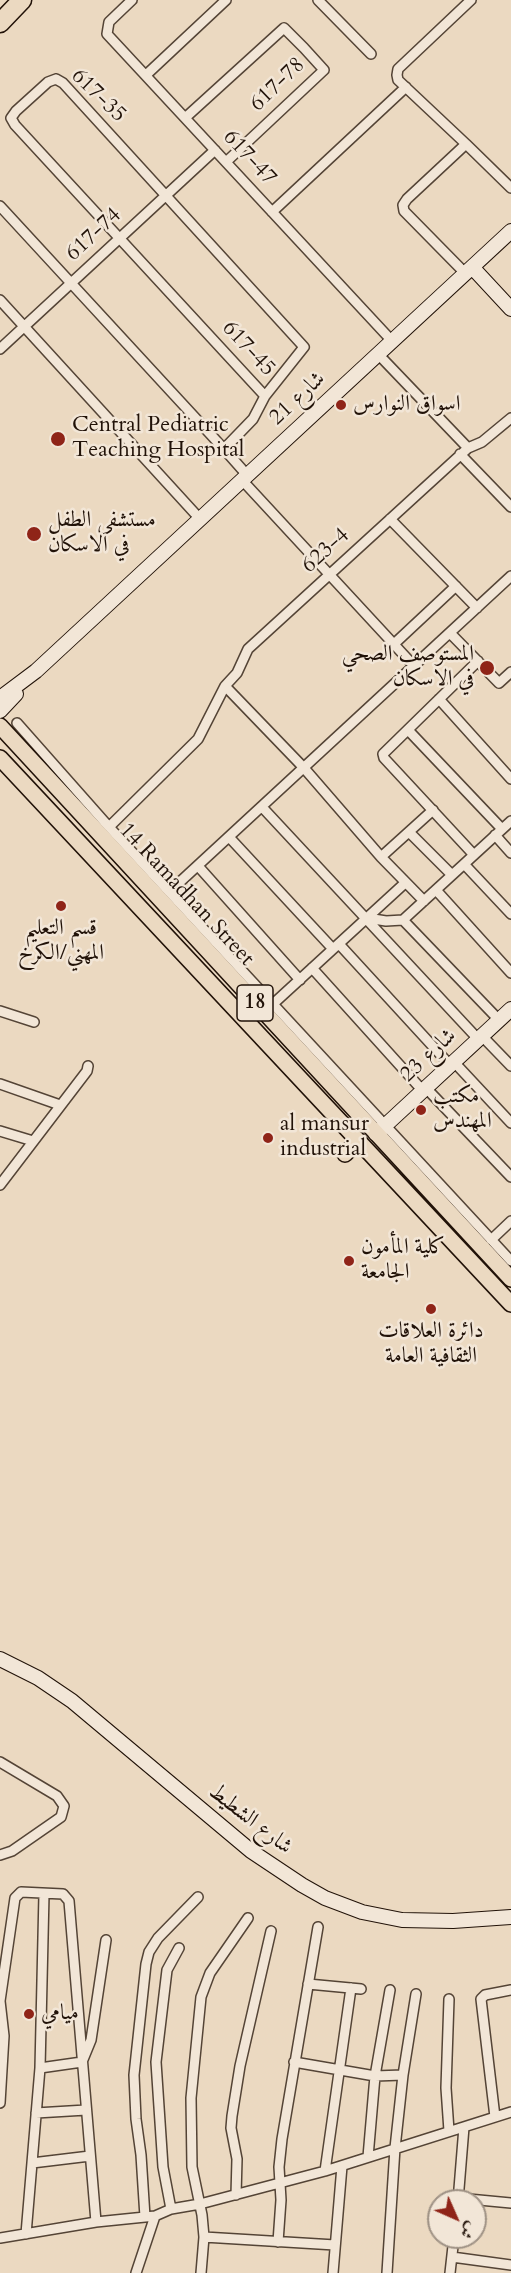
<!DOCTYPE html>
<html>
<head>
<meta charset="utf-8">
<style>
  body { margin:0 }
  #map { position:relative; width:511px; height:2273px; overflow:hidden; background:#ebd9c1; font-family:Cardo,Amiri,serif }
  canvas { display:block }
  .north { position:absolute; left:427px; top:2189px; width:60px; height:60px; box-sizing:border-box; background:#f2e6d7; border:2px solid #9e9184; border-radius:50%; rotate:135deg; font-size:16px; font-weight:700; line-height:24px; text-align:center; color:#211208 }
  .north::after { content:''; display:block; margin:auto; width:21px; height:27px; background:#8f2418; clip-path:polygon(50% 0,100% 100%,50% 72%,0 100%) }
</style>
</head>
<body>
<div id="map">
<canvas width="511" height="2273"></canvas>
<div class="north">ش</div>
</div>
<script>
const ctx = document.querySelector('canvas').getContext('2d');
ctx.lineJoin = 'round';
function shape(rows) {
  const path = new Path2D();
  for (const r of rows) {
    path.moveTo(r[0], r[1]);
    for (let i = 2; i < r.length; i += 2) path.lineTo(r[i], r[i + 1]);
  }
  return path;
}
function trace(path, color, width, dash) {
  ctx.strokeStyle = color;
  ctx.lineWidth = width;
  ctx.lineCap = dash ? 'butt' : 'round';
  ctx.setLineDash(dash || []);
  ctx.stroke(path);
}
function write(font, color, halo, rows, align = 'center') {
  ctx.font = font + ' Cardo,Amiri,serif';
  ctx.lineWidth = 5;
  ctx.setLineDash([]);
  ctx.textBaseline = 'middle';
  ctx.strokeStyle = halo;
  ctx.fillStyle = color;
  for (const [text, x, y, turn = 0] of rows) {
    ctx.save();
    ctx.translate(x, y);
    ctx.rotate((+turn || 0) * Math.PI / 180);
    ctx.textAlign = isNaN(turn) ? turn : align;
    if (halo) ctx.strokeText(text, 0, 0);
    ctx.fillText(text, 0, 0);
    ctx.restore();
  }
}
const street = shape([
  [132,0,109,22,107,34,392,341],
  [318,0,371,54],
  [146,75,226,0],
  [56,79,63,83,304,347,265,396,15,125,11,118,16,111,48,82,56,79],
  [185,118,284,28,304,48,324,70,226,162],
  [466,144,398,80,397,75,398,69,471,0],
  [0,206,224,449,253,419,265,396],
  [272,212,406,87],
  [465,273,404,211,403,205,407,199,466,144,511,188],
  [0,300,200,519],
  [0,349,215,150],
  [378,354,468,448],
  [224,449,247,475],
  [460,454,511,507],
  [242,480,414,666],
  [390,519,477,608],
  [450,633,499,683,511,672],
  [394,644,456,586],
  [225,686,304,768,381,857,424,901],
  [439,699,511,779],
  [17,723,109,827,511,1261],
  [408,730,502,829],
  [262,807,478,1039],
  [109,827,198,739,225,686,237,673,248,649,468,448,482,442,511,418],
  [409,832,452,875],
  [495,835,511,853],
  [229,837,333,949],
  [474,855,384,758,383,754,478,661],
  [381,857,433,810],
  [464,864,511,914],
  [198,866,300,980],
  [436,890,511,973],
  [169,892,511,576],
  [367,918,386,921,403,920,511,821],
  [403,920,499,1020],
  [339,944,450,1065],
  [312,968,423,1091],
  [273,1004,405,883],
  [0,1011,34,1022],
  [482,1036,511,1066],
  [454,1062,511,1123],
  [0,1084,60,1105],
  [426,1088,511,1177],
  [0,1131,33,1141],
  [0,1185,87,1071,88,1066],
  [491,1240,511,1221],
  [0,1762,57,1796,64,1806,61,1817,12,1851,0,1855],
  [308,1984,361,1989],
  [294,2062,375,2076,403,2075],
  [40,2068,82,2062,91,2040,106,1940],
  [0,2103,4,2036,0,2001,15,1898,21,1892,63,1894,69,1901,96,2222],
  [36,2113,86,2110],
  [495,2117,481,1999,485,1995,511,1990],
  [449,2131,446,2088,449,1999],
  [368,2157,375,2076,390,1990],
  [32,2163,90,2156],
  [325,2171,351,1988],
  [236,2195,237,2159,231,2128,232,2116,240,2066,271,1931],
  [458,2198,511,2203],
  [458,2201,464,2127],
  [171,2209,163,2167,156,2062,167,1970,179,1948],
  [145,2217,141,2155,136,2119,134,2075,146,1964,149,1952,158,1938,198,1897],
  [26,2234,40,2068,44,1894],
  [204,2237,335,2245],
  [0,2238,96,2222,155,2216,171,2209,200,2204,325,2171,511,2112],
  [278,2242,281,2200,279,2167,282,2139,318,1927],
  [452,2257,511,2265],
  [136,2273,155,2216],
  [201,2273,204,2237,202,2215,192,2167,191,2098,201,1997,210,1973,248,1918],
  [333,2273,342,2166],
  [387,2273,395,2148,403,2075,416,1994],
  [450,2273,454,2237]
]);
const secondary = shape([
  [472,267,511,309],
  [0,698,36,671,511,231],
  [0,711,16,694],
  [376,1134,511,1009],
  [0,1659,38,1678,72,1701,251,1851,302,1885,325,1898,362,1912,402,1920,453,1921,511,1917]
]);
const primary = shape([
  [0,726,511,1279],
  [0,758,511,1304],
  [345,1154,358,1141]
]);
const highway = shape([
  [0,23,22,0]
]);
trace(street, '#544436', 12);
trace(secondary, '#211208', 16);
trace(primary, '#211208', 18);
trace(highway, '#211208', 21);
trace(street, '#f2e6d7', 9);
trace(secondary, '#f2e6d7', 14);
trace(primary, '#ebd9c1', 15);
trace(highway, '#ebd9c1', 18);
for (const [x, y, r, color] of [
  [341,405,6,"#8f2418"],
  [58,439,8,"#8f2418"],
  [34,534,8,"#8f2418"],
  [487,668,8,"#8f2418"],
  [61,906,6,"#8f2418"],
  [421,1110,6,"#8f2418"],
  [268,1138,6,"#8f2418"],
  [349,1261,6,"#8f2418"],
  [431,1309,6,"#8f2418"],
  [29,2014,6,"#8f2418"]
]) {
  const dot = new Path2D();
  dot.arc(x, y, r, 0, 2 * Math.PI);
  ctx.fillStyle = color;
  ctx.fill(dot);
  trace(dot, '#f2e6d7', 2);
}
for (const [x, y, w] of [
  [255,1003,36]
]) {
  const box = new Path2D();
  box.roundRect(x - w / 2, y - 18, w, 36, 4.5);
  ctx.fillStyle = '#f2e6d7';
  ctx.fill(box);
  trace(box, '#211208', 1.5);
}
write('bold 21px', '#211208', null, [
  ["18",255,1003]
]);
write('22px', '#211208', '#f2e6d7', [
  ["617-78",278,85,-44],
  ["617-35",98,96,44],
  ["617-47",249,158,47],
  ["617-74",94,235,-43],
  ["617-45",248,349,47],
  ["شارع 21",298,399,-43],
  ["623-4",326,551,-42],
  ["14 Ramadhan Street",186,895,47],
  ["شارع 23",429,1056,-43],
  ["شارع الشطيط",250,1820,38]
]);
write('22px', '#211208', '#f2e6d7', [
  ["اسواق النوارس",353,405],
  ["Central Pediatric",72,426],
  ["Teaching Hospital",72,451],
  ["مستشفى الطفل",48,521],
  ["في الاسكان",48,546],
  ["المستوصف الصحي",474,655,"right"],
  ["في الاسكان",474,680,"right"],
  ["قسم التعليم",61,929,"center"],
  ["المهني/الكرخ",61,954,"center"],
  ["مكتب",433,1097],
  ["المهندس",433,1122],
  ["al mansur",280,1125],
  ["industrial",280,1150],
  ["كلية المأمون",361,1248],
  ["الجامعة",361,1273],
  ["دائرة العلاقات",431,1332,"center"],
  ["الثقافية العامة",431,1357,"center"],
  ["ميامي",41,2014]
], 'left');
</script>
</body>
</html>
